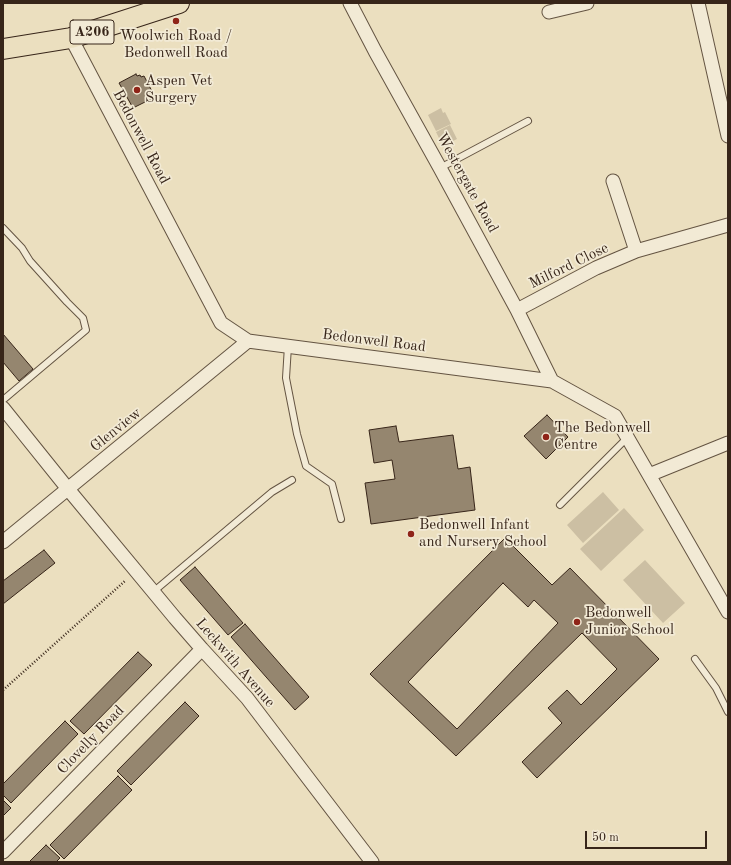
<!DOCTYPE html>
<html>
<head>
<meta charset="utf-8">
<style>
  body { margin:0 }
  #map { position:relative; width:731px; height:865px; overflow:hidden; background:#ebdfbf; font-family:"Old Standard TT",serif }
  canvas { display:block }
  .frame { position:absolute; inset:0; border:4px solid #372519; pointer-events:none }
  .scale { position:absolute; left:585px; top:831px; width:122px; height:18px; box-sizing:border-box; border:2px solid #372519; border-top:0; padding-left:5px; font-size:12px; line-height:14px; white-space:nowrap; color:#372519; -webkit-text-stroke:3px #f2ead5; paint-order:stroke }
</style>
</head>
<body>
<div id="map">
<canvas width="731" height="865"></canvas>
<div class="frame"></div>
<div class="scale">50 m</div>
</div>
<script>
const ctx = document.querySelector('canvas').getContext('2d');
ctx.lineJoin = 'round';
function fill(path, color) {
  ctx.fillStyle = color;
  ctx.fill(path, 'evenodd');
}
function shape(rows) {
  const path = new Path2D();
  for (const r of rows) {
    path.moveTo(r[0], r[1]);
    for (let i = 2; i < r.length; i += 2) path.lineTo(r[i], r[i + 1]);
  }
  return path;
}
function trace(path, color, width, dash) {
  ctx.strokeStyle = color;
  ctx.lineWidth = width;
  ctx.lineCap = dash ? 'butt' : 'round';
  ctx.setLineDash(dash || []);
  ctx.stroke(path);
}
function write(font, color, halo, rows, align = 'center') {
  ctx.font = font + ' "Old Standard TT",serif';
  ctx.lineWidth = 3.5;
  ctx.setLineDash([]);
  ctx.textBaseline = 'middle';
  ctx.strokeStyle = halo;
  ctx.fillStyle = color;
  for (const [text, x, y, turn = 0] of rows) {
    ctx.save();
    ctx.translate(x, y);
    ctx.rotate((+turn || 0) * Math.PI / 180);
    ctx.textAlign = isNaN(turn) ? turn : align;
    if (halo) ctx.strokeText(text, 0, 0);
    ctx.fillText(text, 0, 0);
    ctx.restore();
  }
}
fill(shape([
  [441,108,443,113,445,112,451,124,436,131,428,115],
  [450,125,457,139,443,146,436,132],
  [603,492,619,510,583,543,567,525],
  [624,508,644,530,601,571,580,549],
  [645,560,685,603,663,623,623,580]
]), '#ccbfa3');
const building = shape([
  [136,74,137,76,140,75,141,77,144,76,155,97,133,108,119,83,136,74],
  [3,334,33,369,19,381,3,362,3,334],
  [547,415,568,437,546,459,524,436,547,415],
  [396,426,399,442,453,435,458,469,470,467,475,510,371,524,365,483,395,479,392,460,374,463,369,430,396,426],
  [505,538,552,585,570,568,659,659,537,778,522,762,562,723,548,708,567,690,581,705,617,669,582,633,456,756,370,674,505,538],
  [503,583,528,607,534,600,558,623,457,729,408,682,503,583],
  [44,550,55,563,3,604,3,581,44,550],
  [195,567,243,623,228,635,180,580,195,567],
  [245,624,309,697,295,710,231,637,245,624],
  [138,652,152,665,84,734,70,721,138,652],
  [185,702,199,716,131,785,117,771,185,702],
  [65,721,78,734,11,803,3,795,3,784,65,721],
  [118,776,132,790,64,859,50,845,118,776],
  [3,800,11,808,3,816,3,800],
  [46,845,60,858,56,862,29,862,46,845]
]);
fill(building, '#95866f');
trace(building, '#372519', 1);
const service = shape([
  [440,168,528,121],
  [3,228,22,248,30,261,67,302,83,318,86,330,3,400],
  [288,346,286,378,297,434,306,466,332,484,341,519],
  [560,505,627,438],
  [153,592,272,492,292,480],
  [695,659,716,688,728,712]
]);
const minor = shape([
  [350,3,375,51,440,168,517,310,552,381],
  [698,3,728,136],
  [549,12,587,3],
  [71,38,221,323,248,341,552,381,615,416,728,612],
  [613,181,636,251],
  [517,310,596,268,636,251,728,225],
  [3,408,68,489,175,618,202,649,247,698,372,862],
  [649,475,728,443],
  [3,542,248,341],
  [3,852,202,649]
]);
const primary = shape([
  [3,49,71,38,179,3]
]);
trace(service, '#645442', 8);
trace(minor, '#645442', 15);
trace(primary, '#372519', 22);
trace(shape([
  [3,690,126,580]
]), '#372519', 2.5, [1, 2]);
trace(service, '#f2ead5', 6);
trace(minor, '#f2ead5', 13);
trace(primary, '#ebdfbf', 20);
for (const [x, y, r, color] of [
  [176,21,4,"#8f2418"],
  [137,90,4,"#8f2418"],
  [546,437,4,"#8f2418"],
  [411,534,4,"#8f2418"],
  [577,622,4,"#8f2418"]
]) {
  const dot = new Path2D();
  dot.arc(x, y, r, 0, 2 * Math.PI);
  ctx.fillStyle = color;
  ctx.fill(dot);
  trace(dot, '#f2ead5', 1.5);
}
for (const [x, y, w] of [
  [92,32,44]
]) {
  const box = new Path2D();
  box.roundRect(x - w / 2, y - 12, w, 24, 3);
  ctx.fillStyle = '#f2ead5';
  ctx.fill(box);
  trace(box, '#372519', 1);
}
write('bold 14px', '#372519', null, [
  ["A206",92,32]
]);
write('15px', '#372519', '#f2ead5', [
  ["Woolwich Road /",176,36,"center"],
  ["Bedonwell Road",176,53,"center"],
  ["Aspen Vet",145,81],
  ["Surgery",145,98],
  ["The Bedonwell",554,428],
  ["Centre",554,445],
  ["Bedonwell Infant",419,525],
  ["and Nursery School",419,542],
  ["Bedonwell",585,613],
  ["Junior School",585,630]
], 'left');
write('15px', '#372519', '#f2ead5', [
  ["Bedonwell Road",141,137,62],
  ["Westergate Road",467,183,61],
  ["Milford Close",569,266,-26],
  ["Bedonwell Road",374,341,7],
  ["Glenview",116,430,-39],
  ["Leckwith Avenue",235,663,49],
  ["Clovelly Road",91,740,-46]
]);
</script>
</body>
</html>
